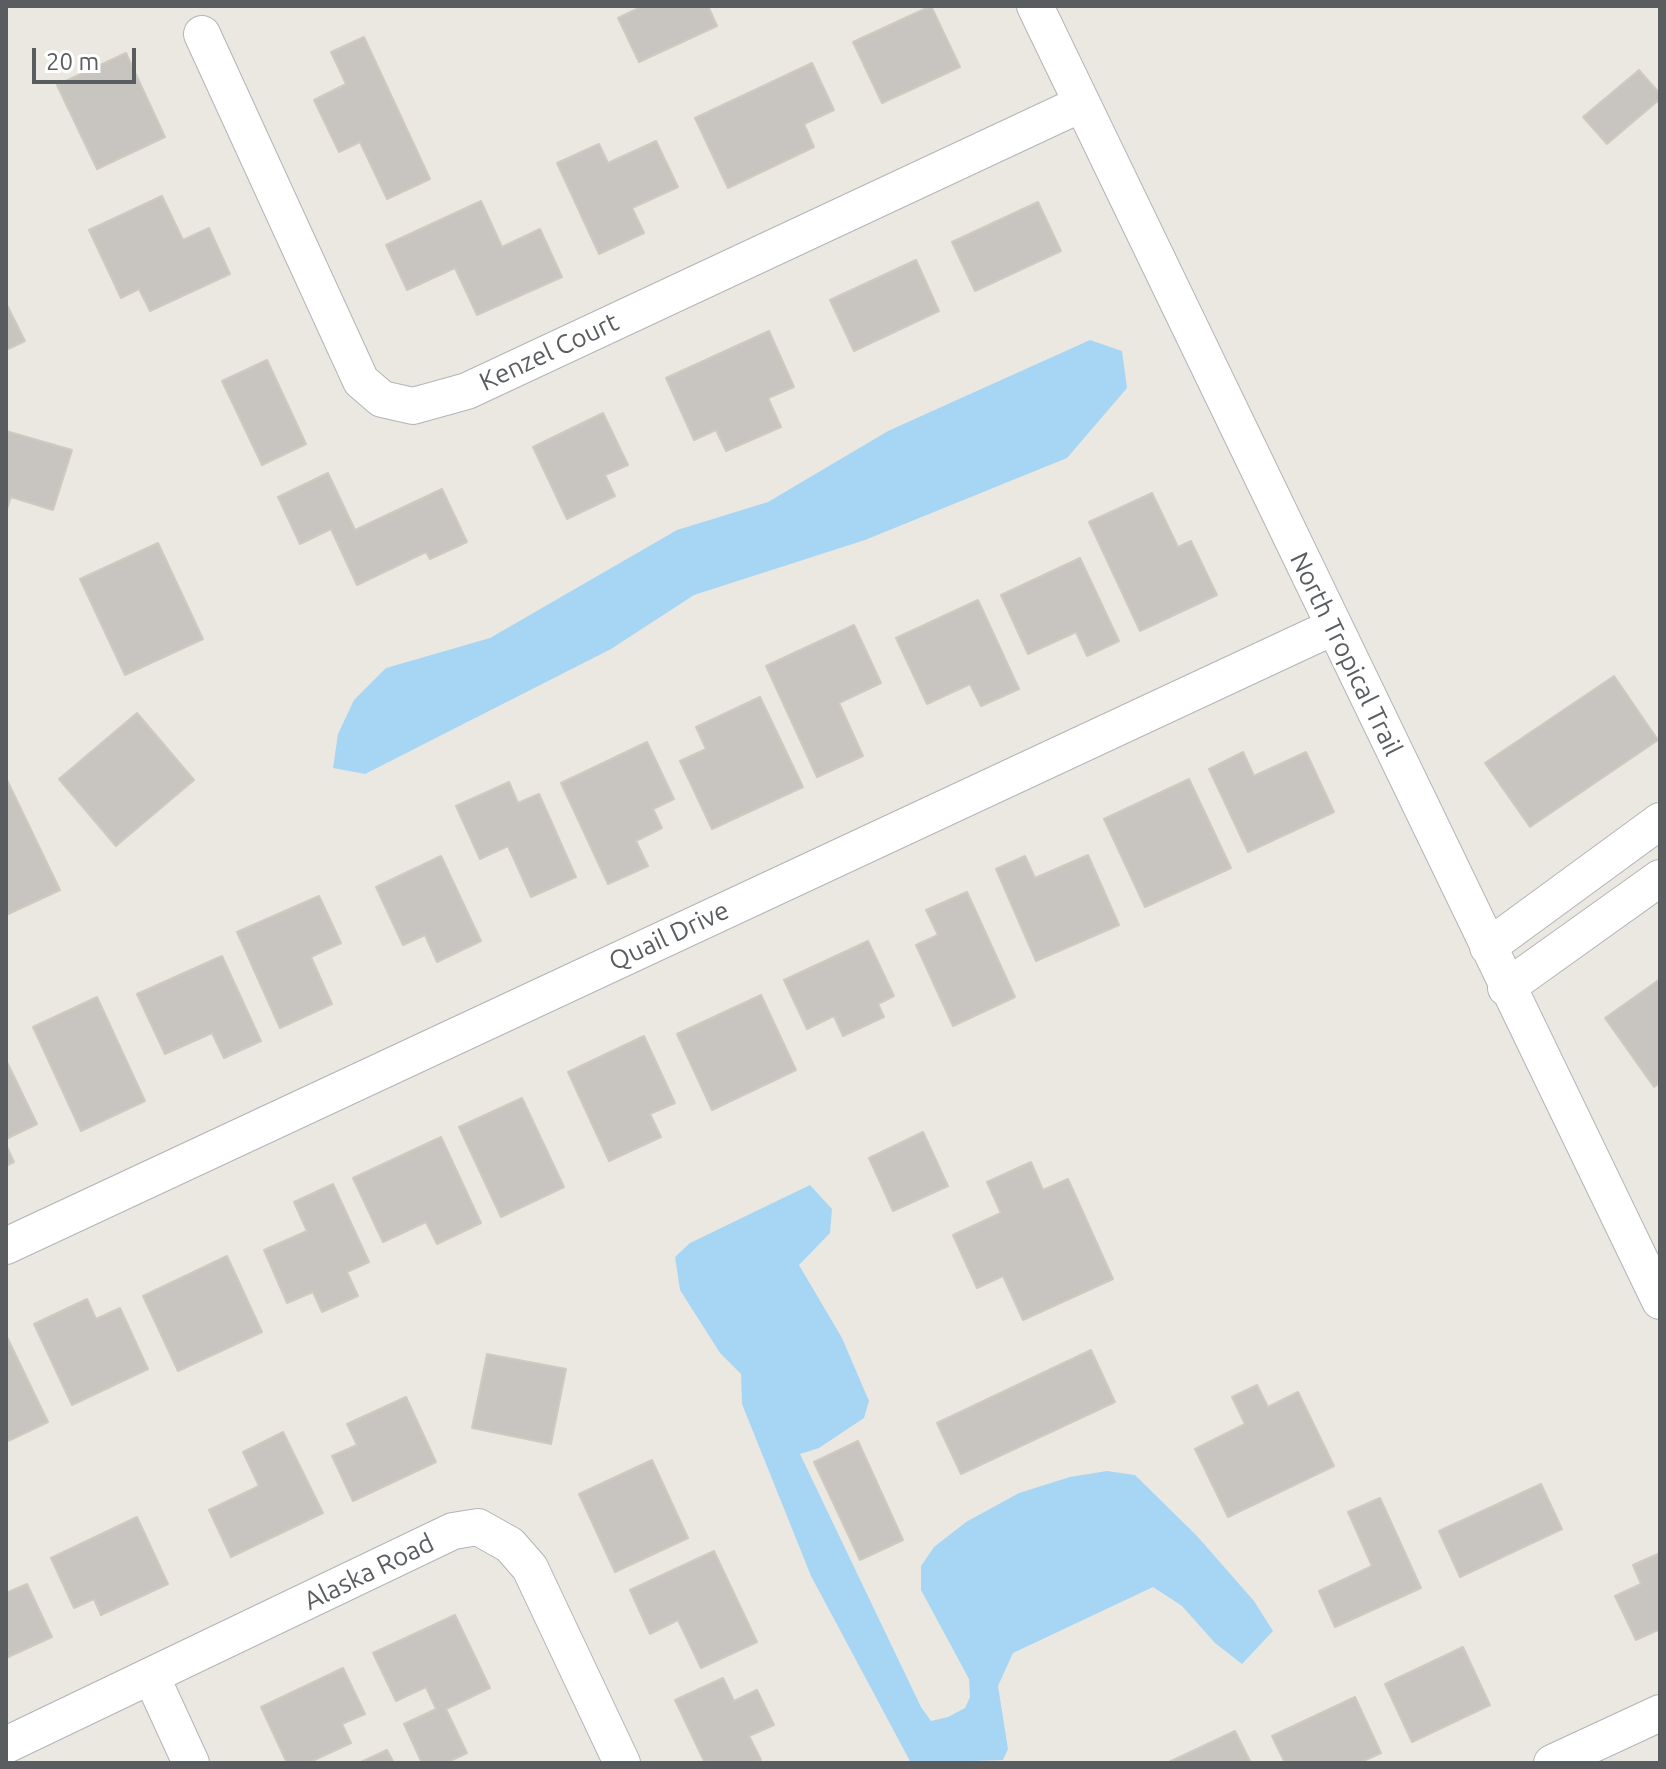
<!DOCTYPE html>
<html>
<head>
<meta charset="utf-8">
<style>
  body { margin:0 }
  #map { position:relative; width:1666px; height:1769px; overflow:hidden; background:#ebe8e1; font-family:Ubuntu,sans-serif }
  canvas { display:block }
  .frame { position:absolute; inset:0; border:8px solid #5a5d60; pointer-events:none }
  .scale { position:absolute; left:32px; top:48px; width:104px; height:36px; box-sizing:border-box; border:4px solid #5a5d60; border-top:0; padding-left:10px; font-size:24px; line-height:28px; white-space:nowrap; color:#5a5d60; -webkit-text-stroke:6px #fff; paint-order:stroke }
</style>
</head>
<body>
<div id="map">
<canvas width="1666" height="1769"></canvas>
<div class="frame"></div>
<div class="scale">20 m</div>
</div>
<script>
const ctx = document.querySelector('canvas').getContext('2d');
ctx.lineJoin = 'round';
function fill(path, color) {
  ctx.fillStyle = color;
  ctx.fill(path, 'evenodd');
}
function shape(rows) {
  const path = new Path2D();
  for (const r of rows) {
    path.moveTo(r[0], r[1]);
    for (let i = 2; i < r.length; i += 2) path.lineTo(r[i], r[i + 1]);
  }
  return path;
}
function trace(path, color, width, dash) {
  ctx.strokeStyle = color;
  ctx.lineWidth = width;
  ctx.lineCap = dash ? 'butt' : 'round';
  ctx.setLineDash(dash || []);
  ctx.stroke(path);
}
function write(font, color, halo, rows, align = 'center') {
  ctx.font = font + ' Ubuntu,sans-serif';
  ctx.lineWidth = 6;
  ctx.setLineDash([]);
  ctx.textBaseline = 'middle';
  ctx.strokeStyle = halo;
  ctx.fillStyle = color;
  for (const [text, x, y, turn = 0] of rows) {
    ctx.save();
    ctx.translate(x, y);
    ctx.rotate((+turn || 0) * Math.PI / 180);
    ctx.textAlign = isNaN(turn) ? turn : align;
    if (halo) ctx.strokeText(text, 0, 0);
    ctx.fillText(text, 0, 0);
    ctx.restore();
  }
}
fill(shape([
  [1090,340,1122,351,1127,388,1067,458,865,540,694,595,611,649,365,774,333,768,338,734,354,700,386,668,490,638,677,530,768,502,888,431],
  [810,1185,832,1209,830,1233,799,1265,842,1338,869,1401,864,1418,819,1448,800,1454,921,1707,931,1721,948,1717,965,1708,970,1697,969,1679,921,1590,921,1566,934,1547,966,1522,1019,1493,1070,1477,1107,1471,1135,1475,1197,1536,1254,1601,1273,1631,1242,1664,1215,1643,1182,1606,1153,1587,1013,1653,998,1686,1008,1749,1003,1760,911,1763,811,1576,742,1404,741,1374,720,1353,680,1290,675,1257,690,1243]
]), '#a7d6f5');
const building = shape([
  [643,6,708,6,717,26,639,62,618,18,643,6],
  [931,6,960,67,882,103,853,42,931,6],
  [364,37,430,179,387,199,360,142,339,152,314,100,346,84,331,52,364,37],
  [126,53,165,137,97,169,57,85,126,53],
  [812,63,834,110,804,124,814,147,728,188,695,118,812,63],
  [1639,70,1660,94,1660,99,1607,144,1583,117,1639,70],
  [656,141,678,187,632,208,644,233,599,254,557,163,599,144,608,163,656,141],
  [162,196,183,240,209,228,230,274,150,311,139,289,121,298,89,230,162,196],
  [481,201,502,247,540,229,562,277,477,315,455,268,407,290,386,245,481,201],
  [1038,202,1061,251,975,291,952,242,1038,202],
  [916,260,939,311,854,351,830,300,916,260],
  [6,303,25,341,6,350,6,303],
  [769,331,794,387,768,398,781,427,726,451,716,430,694,440,666,378,769,331],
  [267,360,306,444,262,465,222,381,267,360],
  [603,413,628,465,605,475,615,496,567,519,533,447,603,413],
  [6,431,72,450,53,510,11,497,6,512,6,431],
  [328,473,355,530,442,489,467,542,430,559,426,552,357,585,331,529,300,544,278,497,328,473],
  [1152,493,1178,547,1191,541,1217,595,1140,631,1089,522,1152,493],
  [158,543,203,639,125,675,80,579,158,543],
  [1080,558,1119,641,1087,656,1076,632,1028,654,1001,595,1080,558],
  [978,600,1019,689,981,706,970,684,927,704,896,638,978,600],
  [854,625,881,683,839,703,863,756,817,777,766,666,854,625],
  [1614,676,1658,740,1530,827,1485,763,1614,676],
  [760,697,803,787,712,829,680,761,706,749,696,727,760,697],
  [137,713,194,780,116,846,59,779,137,713],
  [647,742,674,799,653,809,662,828,636,841,648,866,608,884,561,783,647,742],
  [1243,752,1254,776,1306,752,1334,812,1248,852,1209,769,1243,752],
  [6,778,60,890,6,915,6,778],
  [1189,779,1231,868,1145,907,1104,819,1189,779],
  [509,782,518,803,539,794,576,877,531,897,508,846,480,859,456,806,509,782],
  [1088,855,1119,925,1036,961,996,869,1025,856,1035,878,1088,855],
  [441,856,481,941,437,962,425,935,403,945,376,887,441,856],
  [967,892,1015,997,953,1026,916,945,938,935,926,910,967,892],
  [319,896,341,943,311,957,332,1004,280,1028,237,932,319,896],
  [868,941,894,996,878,1004,884,1017,843,1036,834,1016,807,1029,784,980,868,941],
  [222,956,261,1041,224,1058,212,1033,165,1054,137,994,222,956],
  [1660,979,1660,1083,1654,1087,1605,1018,1660,979],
  [761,995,796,1070,712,1110,677,1034,761,995],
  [97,997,145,1101,81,1131,33,1027,97,997],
  [644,1036,675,1103,650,1114,661,1137,609,1161,568,1072,644,1036],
  [6,1060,37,1124,6,1139,6,1060],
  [522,1098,564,1187,501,1217,459,1127,522,1098],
  [923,1132,948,1186,893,1211,869,1158,923,1132],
  [441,1137,481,1223,437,1244,426,1222,383,1242,353,1178,441,1137],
  [6,1145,14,1162,6,1166,6,1145],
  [1031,1162,1043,1190,1068,1179,1113,1279,1023,1320,1003,1276,977,1288,953,1235,1001,1213,987,1182,1031,1162],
  [333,1184,369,1262,347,1272,358,1296,322,1312,313,1292,287,1303,264,1250,307,1231,294,1202,333,1184],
  [227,1256,262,1332,178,1371,143,1296,227,1256],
  [87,1299,96,1319,120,1308,148,1369,72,1405,34,1324,87,1299],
  [6,1335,48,1422,6,1442,6,1335],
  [1091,1350,1115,1402,961,1474,937,1423,1091,1350],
  [487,1354,566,1369,551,1444,472,1428,487,1354],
  [1257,1385,1268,1407,1298,1392,1334,1466,1228,1517,1195,1449,1245,1424,1232,1397,1257,1385],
  [406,1397,436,1462,353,1501,332,1456,357,1445,347,1424,406,1397],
  [283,1432,323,1513,231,1557,209,1510,259,1486,243,1452,283,1432],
  [858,1441,903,1540,860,1560,814,1462,858,1441],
  [652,1460,688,1538,615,1572,579,1494,652,1460],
  [1541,1484,1562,1529,1460,1577,1439,1531,1541,1484],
  [1380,1498,1421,1588,1335,1627,1319,1591,1372,1566,1348,1512,1380,1498],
  [137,1517,168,1584,101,1615,94,1599,74,1608,51,1558,137,1517],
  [714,1551,757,1642,701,1668,678,1620,650,1634,630,1590,714,1551],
  [1660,1553,1660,1629,1636,1640,1615,1596,1641,1584,1633,1565,1660,1553],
  [27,1584,52,1637,6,1658,6,1593,27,1584],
  [455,1615,490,1688,446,1709,467,1753,446,1763,422,1763,404,1724,436,1709,426,1687,396,1701,373,1653,455,1615],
  [1463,1647,1490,1705,1412,1742,1385,1684,1463,1647],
  [343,1668,365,1714,342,1724,351,1743,308,1763,287,1763,261,1707,343,1668],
  [723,1678,734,1701,757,1690,774,1725,749,1736,761,1760,755,1763,705,1763,675,1700,723,1678],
  [1355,1697,1381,1753,1359,1763,1285,1763,1272,1736,1355,1697],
  [1235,1731,1251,1763,1167,1763,1235,1731],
  [387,1750,394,1763,359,1763,387,1750]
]);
fill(building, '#c8c5c0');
trace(building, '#cfcac0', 2);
const minor = shape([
  [1035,6,1660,1301],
  [202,34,361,381,382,399,413,406,467,391,1081,104],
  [1488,947,1660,821],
  [1506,988,1660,878],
  [6,1246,1333,627],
  [152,1678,191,1763],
  [6,1745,453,1531,478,1527,510,1545,530,1568,622,1763],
  [1552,1763,1660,1713]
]);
trace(minor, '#b2b4b7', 38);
trace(minor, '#fff', 36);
write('26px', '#5a5d60', '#fff', [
  ["Kenzel Court",549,352,-25],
  ["North Tropical Trail",1346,654,64],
  ["Quail Drive",669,936,-25],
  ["Alaska Road",369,1572,-26]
]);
</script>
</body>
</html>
